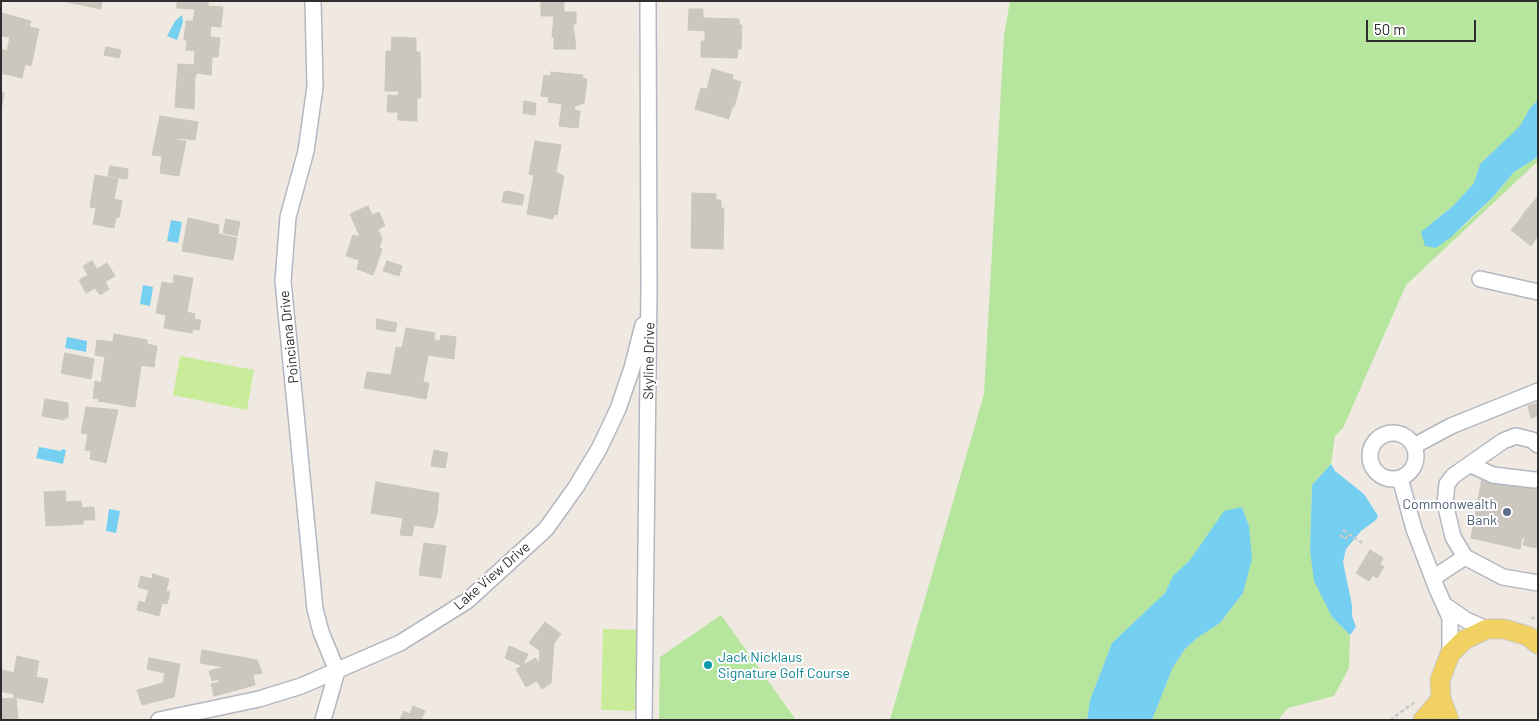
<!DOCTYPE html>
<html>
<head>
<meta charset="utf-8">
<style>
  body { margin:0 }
  #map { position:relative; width:1539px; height:721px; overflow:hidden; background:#efe9e1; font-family:Barlow,sans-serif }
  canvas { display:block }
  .frame { position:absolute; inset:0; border:2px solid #2e2e2e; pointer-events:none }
  .scale { position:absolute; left:1366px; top:20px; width:110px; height:22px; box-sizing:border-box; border:2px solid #2e2e2e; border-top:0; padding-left:6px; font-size:15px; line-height:18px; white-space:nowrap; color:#2e2e2e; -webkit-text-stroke:4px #fff; paint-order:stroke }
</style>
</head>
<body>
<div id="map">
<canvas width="1539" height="721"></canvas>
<div class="frame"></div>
<div class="scale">50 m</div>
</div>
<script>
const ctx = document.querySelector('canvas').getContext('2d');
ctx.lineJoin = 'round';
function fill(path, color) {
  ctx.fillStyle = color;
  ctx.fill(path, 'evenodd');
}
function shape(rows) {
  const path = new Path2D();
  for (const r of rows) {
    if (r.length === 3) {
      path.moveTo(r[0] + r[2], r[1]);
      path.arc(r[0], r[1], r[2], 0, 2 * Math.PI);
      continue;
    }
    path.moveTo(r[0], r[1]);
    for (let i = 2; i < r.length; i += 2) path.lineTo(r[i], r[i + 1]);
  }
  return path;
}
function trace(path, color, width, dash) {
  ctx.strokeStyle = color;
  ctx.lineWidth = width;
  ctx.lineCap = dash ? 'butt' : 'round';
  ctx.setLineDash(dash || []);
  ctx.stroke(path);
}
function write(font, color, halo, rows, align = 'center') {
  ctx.font = font + ' Barlow,sans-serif';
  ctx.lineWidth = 4;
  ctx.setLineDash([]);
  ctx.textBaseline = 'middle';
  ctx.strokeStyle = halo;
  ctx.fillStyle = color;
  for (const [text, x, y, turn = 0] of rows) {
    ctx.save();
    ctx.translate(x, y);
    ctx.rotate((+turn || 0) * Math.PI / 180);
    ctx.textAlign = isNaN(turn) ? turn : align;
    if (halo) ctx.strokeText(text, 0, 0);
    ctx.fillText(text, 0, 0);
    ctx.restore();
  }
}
fill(shape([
  [1010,1,1538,1,1538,100,1530,108,1521,126,1480,164,1474,183,1454,205,1436,219,1436,248,1466,224,1493,197,1514,172,1538,157,1538,161,1406,285,1343,428,1335,436,1331,464,1312,485,1310,550,1332,617,1350,635,1349,668,1334,696,1288,708,1278,720,1152,720,1173,667,1185,649,1197,638,1220,623,1243,593,1249,526,1242,507,1207,537,1190,560,1173,576,1165,593,1112,643,1090,700,1087,720,890,720,984,394,1004,35],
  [721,615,796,720,659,720,660,657]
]), '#b6e59e');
fill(shape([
  [180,356,254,370,247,410,173,395],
  [603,629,640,630,638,711,601,710]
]), '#c9ec9a');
fill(shape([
  [182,15,183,22,177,40,167,36,175,21],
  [1538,100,1538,157,1514,172,1493,197,1450,238,1436,248,1425,246,1421,232,1454,205,1474,183,1480,164,1520,126,1530,108],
  [171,220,182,222,178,243,167,241],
  [143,285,153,287,150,306,140,304],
  [67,337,87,341,86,352,65,348],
  [39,447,61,451,62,449,66,450,63,464,36,458],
  [1331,464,1335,471,1364,494,1378,516,1376,520,1361,531,1346,549,1343,562,1352,605,1352,616,1356,627,1350,635,1332,617,1314,581,1310,550,1312,485],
  [1242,507,1249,526,1252,559,1243,593,1220,623,1197,638,1185,649,1173,667,1152,720,1087,720,1090,700,1112,643,1165,593,1173,576,1190,560,1224,511],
  [109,509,120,511,116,533,106,531]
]), '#75cff0');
const building = shape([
  [62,1,102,1,101,9,62,1],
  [177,1,208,1,208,6,223,7,221,27,211,26,210,37,220,38,218,57,212,57,211,75,197,73,195,77,194,109,175,107,178,64,194,65,195,51,186,50,187,40,184,40,186,21,193,21,195,9,177,8,177,1],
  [541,1,564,1,564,12,576,12,576,24,573,24,576,49,554,49,554,37,552,37,554,16,541,16,541,1],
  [689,9,703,9,703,18,739,19,739,25,742,25,741,49,738,49,737,58,701,57,701,41,705,41,705,31,688,30,689,9],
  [1,13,31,21,29,27,39,29,31,66,25,64,22,78,1,73,1,49,7,51,10,37,1,36,1,13],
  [392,37,416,38,416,52,420,52,421,98,417,98,417,121,398,120,398,112,387,112,388,95,398,96,399,91,385,91,386,51,391,51,392,37],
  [106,47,121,50,119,58,104,55,106,47],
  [712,69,733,75,732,79,741,82,734,107,732,107,729,119,695,109,701,88,707,89,712,69],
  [551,72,583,75,582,78,587,79,584,103,575,106,574,110,580,111,578,128,559,126,562,104,548,102,549,97,541,96,544,75,551,76,551,72],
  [1,93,4,93,2,106,1,106,1,93],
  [524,101,536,103,535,115,523,113,524,101],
  [160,116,198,122,195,140,178,138,178,140,186,141,179,176,160,173,162,156,152,155,160,116],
  [535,141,561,145,556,172,564,176,557,215,554,214,553,219,527,214,534,175,529,174,535,141],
  [110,166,128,169,127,179,108,176,110,166],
  [95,175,118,179,114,199,122,201,119,218,116,217,114,228,93,224,96,208,90,207,95,175],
  [509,191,524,195,522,205,502,202,504,192,509,191],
  [692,193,716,194,716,200,721,200,721,208,724,208,723,249,691,248,692,193],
  [1538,196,1538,210,1531,205,1538,196],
  [1531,205,1538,210,1538,224,1524,213,1531,205],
  [368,206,372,215,379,212,385,226,378,229,382,239,379,248,382,249,373,275,357,269,359,260,346,256,353,235,360,237,350,214,368,206],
  [1524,213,1538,224,1537,237,1518,222,1524,213],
  [188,218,219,225,218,234,237,238,233,260,182,251,188,218],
  [226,219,240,222,237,236,223,233,226,219],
  [1518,222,1537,237,1531,246,1511,230,1518,222],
  [92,261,97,269,107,263,115,276,105,282,109,289,100,295,95,288,86,293,79,280,88,275,83,266,92,261],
  [387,261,402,266,399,276,383,271,387,261],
  [174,275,193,278,187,312,195,314,194,319,201,320,199,330,193,329,192,333,164,328,166,315,156,313,162,282,173,284,174,275],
  [377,319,397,323,395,332,376,329,377,319],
  [406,328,435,333,434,340,440,341,441,335,456,337,454,359,428,355,423,382,429,383,426,399,364,388,367,372,391,375,396,347,402,348,406,328],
  [114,334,147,340,147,344,157,346,154,367,141,365,135,407,98,401,99,399,93,398,95,381,101,383,105,357,95,355,97,340,113,342,114,334],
  [65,353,94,359,91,379,61,373,65,353],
  [45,399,68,403,68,418,65,418,64,420,42,416,45,399],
  [1538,403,1538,416,1531,418,1528,406,1538,403],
  [86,407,118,410,106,463,90,459,91,451,85,450,88,434,81,433,86,407],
  [434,450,448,453,445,468,431,466,434,450],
  [1538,474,1537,548,1523,545,1525,538,1522,537,1520,549,1471,538,1482,478,1538,474],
  [376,482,439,493,437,514,433,528,414,525,412,536,400,535,403,518,371,513,376,482],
  [65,491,66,502,81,501,82,508,94,507,95,520,83,520,83,524,46,526,44,492,65,491],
  [424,543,446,546,441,578,419,575,424,543],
  [1370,550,1383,558,1380,564,1384,567,1377,578,1373,575,1369,581,1356,573,1370,550],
  [153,574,169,579,166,591,170,592,167,604,162,603,159,616,137,610,139,601,145,603,149,590,138,587,141,576,152,579,153,574],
  [545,622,561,634,554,643,551,683,542,689,537,681,526,687,516,669,522,666,505,658,509,646,528,654,523,665,536,658,539,664,540,651,529,643,545,622],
  [202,650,257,660,262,673,253,675,255,685,214,696,211,684,219,682,218,679,212,681,209,671,224,667,200,663,202,650],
  [17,656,39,661,36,677,48,679,43,703,14,697,14,694,1,691,1,670,14,673,17,656],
  [149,658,180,664,174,697,142,705,137,690,163,683,165,673,147,669,149,658],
  [16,698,18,720,2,720,1,699,16,698],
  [413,706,425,711,421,720,400,719,404,711,410,714,413,706]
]);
fill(building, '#cbc7bf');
trace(building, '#cbc5ba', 1);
const minor = shape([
  [313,1,315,87,306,151,288,217,283,281,315,609,321,632,337,671],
  [1480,279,1538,292],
  [1393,456,23],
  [1538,445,1532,440,1516,436,1503,441,1453,476,1447,484,1445,503,1453,537,1465,557,1503,577,1538,583],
  [1414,446,1451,426,1538,391],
  [1471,465,1493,475,1535,480],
  [1400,478,1414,529,1437,589,1450,618,1450,654],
  [1433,578,1465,557],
  [1446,606,1466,620,1487,629],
  [159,720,259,699,301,686,400,643,467,601,546,529,576,487,599,449,618,409,632,368,643,325],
  [323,720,337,671],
  [644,720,649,288,648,1]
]);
const major = shape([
  [1423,720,1441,699],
  [1449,720,1441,699,1440,680,1450,654,1464,640,1487,629,1504,629,1528,636,1538,644]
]);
trace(minor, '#b4b7c1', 18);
trace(major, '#c9c9c9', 21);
trace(shape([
  [1343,530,1362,543],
  [1340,535,1345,539,1349,534],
  [1531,618,1538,618],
  [1390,720,1415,702]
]), '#c9c9c9', 2.5, [4, 2.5]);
trace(minor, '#fff', 15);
trace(major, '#f2d163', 19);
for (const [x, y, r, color] of [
  [1507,512,5,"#5c6f8a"],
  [708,665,5,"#0f9aa8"]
]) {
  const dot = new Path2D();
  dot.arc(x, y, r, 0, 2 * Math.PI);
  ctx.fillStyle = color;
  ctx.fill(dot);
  trace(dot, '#fff', 2);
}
write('14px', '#2e2e2e', '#fff', [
  ["Poinciana Drive",289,337,-96],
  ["Skyline Drive",649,361,-89],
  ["Lake View Drive",492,576,-41]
]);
write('14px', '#4e5e75', '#fff', [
  ["Commonwealth",1497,504],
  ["Bank",1497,520]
], 'right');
write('14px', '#0d838f', '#fff', [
  ["Jack Nicklaus",718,657],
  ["Signature Golf Course",718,673]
], 'left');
</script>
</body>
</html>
